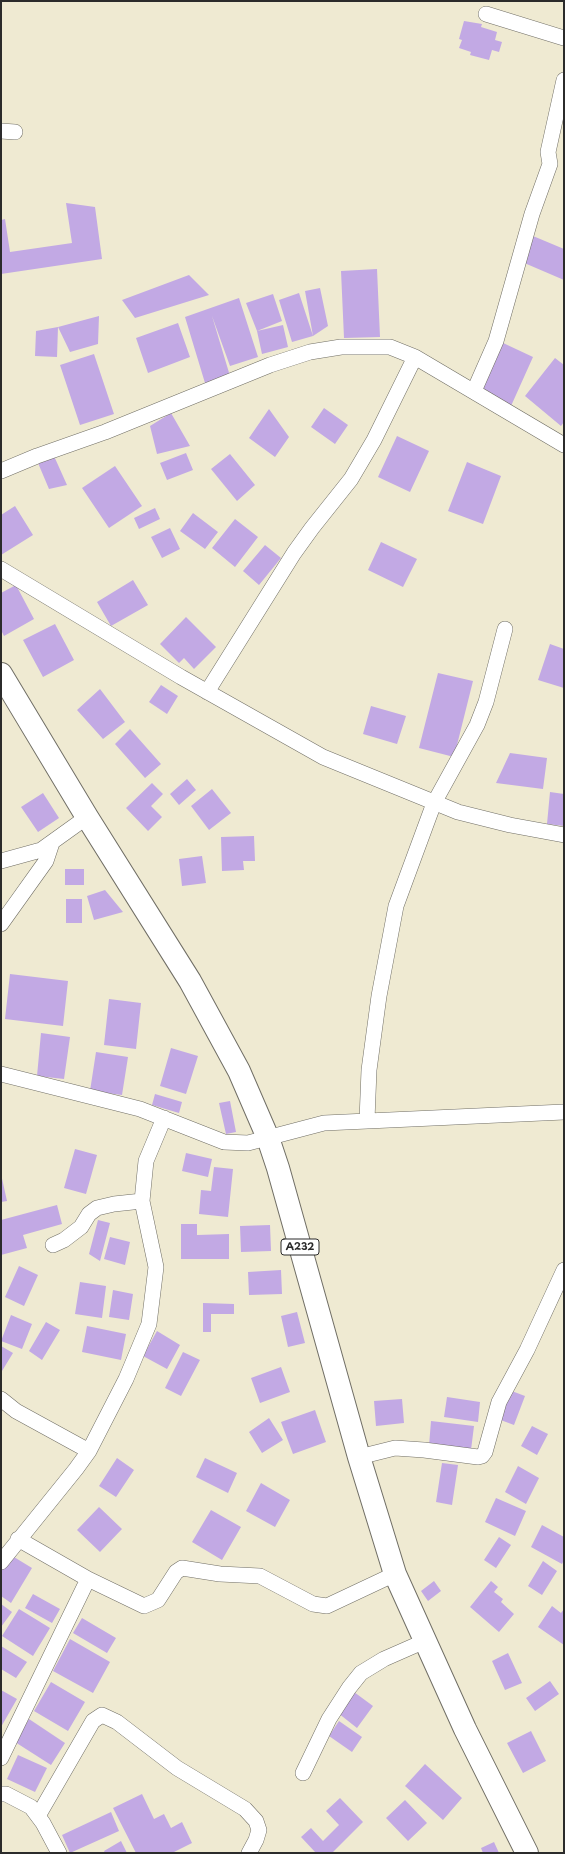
<!DOCTYPE html>
<html>
<head>
<meta charset="utf-8">
<style>
  body { margin:0 }
  #map { position:relative; width:565px; height:1854px; overflow:hidden; background:#efead2; font-family:"Playpen Sans",sans-serif }
  canvas { display:block }
  .frame { position:absolute; inset:0; border:2px solid #2b2b2b; pointer-events:none }
</style>
</head>
<body>
<div id="map">
<canvas width="565" height="1854"></canvas>
<div class="frame"></div>
</div>
<script>
const ctx = document.querySelector('canvas').getContext('2d');
ctx.lineJoin = 'round';
function fill(path, color) {
  ctx.fillStyle = color;
  ctx.fill(path, 'evenodd');
}
function shape(rows) {
  const path = new Path2D();
  for (const r of rows) {
    path.moveTo(r[0], r[1]);
    for (let i = 2; i < r.length; i += 2) path.lineTo(r[i], r[i + 1]);
  }
  return path;
}
function trace(path, color, width, dash) {
  ctx.strokeStyle = color;
  ctx.lineWidth = width;
  ctx.lineCap = dash ? 'butt' : 'round';
  ctx.setLineDash(dash || []);
  ctx.stroke(path);
}
function write(font, color, halo, rows, align = 'center') {
  ctx.font = font + ' "Playpen Sans",sans-serif';
  ctx.lineWidth = 3.5;
  ctx.setLineDash([]);
  ctx.textBaseline = 'middle';
  ctx.strokeStyle = halo;
  ctx.fillStyle = color;
  for (const [text, x, y, turn = 0] of rows) {
    ctx.save();
    ctx.translate(x, y);
    ctx.rotate((+turn || 0) * Math.PI / 180);
    ctx.textAlign = isNaN(turn) ? turn : align;
    if (halo) ctx.strokeText(text, 0, 0);
    ctx.fillText(text, 0, 0);
    ctx.restore();
  }
}
fill(shape([
  [464,21,482,24,481,27,497,32,495,40,502,42,499,52,492,50,489,60,470,55,471,52,459,48,462,40,459,39],
  [66,203,95,207,102,259,1,274,1,220,5,219,10,252,72,243],
  [533,236,564,249,564,280,522,262],
  [377,269,380,337,344,338,341,271],
  [189,275,209,295,135,318,122,300],
  [320,288,328,326,313,336,292,342,279,300,299,293,313,336,305,291],
  [273,294,282,321,257,331,246,303],
  [239,298,258,357,230,366,212,316,230,376,205,383,185,317],
  [99,316,98,344,70,352,58,327],
  [178,323,190,357,148,373,136,338],
  [283,325,288,347,262,354,257,331],
  [58,327,57,357,35,356,36,331],
  [501,342,533,357,511,406,479,391],
  [94,354,114,414,80,425,60,365],
  [555,358,564,365,564,422,561,426,525,396],
  [324,408,348,425,335,444,311,427],
  [269,409,289,437,275,457,249,438],
  [171,413,190,446,157,454,150,426],
  [397,436,429,451,410,492,378,477],
  [186,453,193,470,167,480,160,463],
  [230,454,255,485,237,501,211,469],
  [54,456,67,485,49,489,38,463],
  [467,462,501,476,483,524,448,511],
  [115,466,142,506,109,528,82,488],
  [15,506,33,535,1,555,1,515],
  [155,508,160,519,139,529,134,518],
  [193,513,218,532,205,549,180,531],
  [235,519,258,537,235,567,212,548],
  [170,528,180,549,162,558,151,537],
  [381,542,417,559,403,587,368,570],
  [265,545,281,558,259,585,243,571],
  [133,580,148,605,111,626,97,602],
  [16,585,34,619,4,636,1,630,1,593],
  [186,617,216,647,194,669,184,658,179,663,160,644],
  [55,624,74,660,43,677,23,640],
  [550,644,564,649,564,688,538,680],
  [438,673,473,681,454,757,419,748],
  [161,685,178,696,167,714,149,702],
  [100,689,125,722,103,739,77,710],
  [371,706,406,716,397,744,363,734],
  [130,729,161,764,145,778,115,744],
  [510,753,547,758,543,789,496,783],
  [187,779,196,790,179,805,170,794],
  [152,783,163,794,151,806,162,817,148,831,126,808],
  [212,789,231,813,209,830,191,806],
  [550,792,564,794,564,826,547,824],
  [43,793,59,818,38,832,21,807],
  [254,836,255,861,243,861,244,870,222,871,221,837],
  [202,856,206,883,182,886,179,859],
  [65,869,84,869,84,885,65,885],
  [105,890,123,912,94,920,87,896],
  [66,899,82,899,82,923,66,923],
  [10,974,68,981,63,1026,5,1019],
  [109,999,141,1003,136,1049,104,1045],
  [41,1033,70,1037,64,1079,37,1076],
  [171,1048,198,1056,186,1094,160,1086],
  [96,1052,128,1057,122,1095,90,1091],
  [155,1094,182,1102,179,1113,152,1105],
  [230,1101,236,1132,226,1134,219,1103],
  [75,1149,97,1155,86,1194,64,1188],
  [186,1153,212,1159,208,1177,182,1171],
  [214,1167,233,1169,228,1217,199,1214,201,1190,211,1191],
  [1,1174,7,1201,1,1202],
  [57,1205,62,1224,23,1235,27,1248,1,1255,1,1220],
  [98,1220,110,1223,100,1261,89,1254],
  [181,1224,197,1224,197,1235,229,1234,229,1259,181,1259],
  [270,1225,271,1251,241,1252,240,1226],
  [110,1237,130,1242,125,1265,104,1259],
  [19,1266,38,1275,24,1306,5,1297],
  [281,1270,282,1294,249,1295,248,1272],
  [80,1282,106,1286,102,1318,75,1314],
  [113,1290,133,1294,129,1320,109,1317],
  [203,1303,234,1304,234,1314,211,1314,211,1332,203,1332],
  [297,1312,305,1343,288,1347,281,1316],
  [11,1315,32,1324,22,1349,1,1341],
  [46,1322,60,1330,42,1360,29,1351],
  [87,1326,126,1334,121,1360,82,1352],
  [157,1331,180,1345,167,1369,143,1356],
  [1,1346,13,1353,2,1371,1,1371],
  [183,1352,200,1360,181,1396,165,1388],
  [281,1367,290,1392,260,1403,251,1378],
  [509,1390,525,1396,514,1425,498,1419],
  [447,1397,480,1402,478,1422,444,1417],
  [402,1399,404,1423,376,1426,374,1401],
  [315,1410,326,1442,293,1454,281,1422],
  [269,1418,283,1440,262,1453,249,1432],
  [431,1421,474,1426,471,1450,429,1446],
  [532,1426,548,1434,537,1455,521,1446],
  [117,1458,134,1470,116,1497,99,1486],
  [205,1458,237,1473,228,1493,196,1477],
  [442,1463,458,1465,452,1505,436,1502],
  [518,1466,539,1478,526,1504,505,1492],
  [261,1483,290,1500,275,1527,246,1511],
  [496,1498,526,1511,515,1536,485,1522],
  [99,1507,122,1529,100,1552,77,1530],
  [211,1510,241,1527,222,1560,192,1542],
  [542,1525,564,1537,564,1560,562,1564,531,1547],
  [499,1537,511,1545,496,1568,484,1560],
  [9,1554,32,1568,11,1603,1,1596,1,1567],
  [543,1561,557,1571,542,1595,528,1586],
  [434,1581,441,1591,428,1601,421,1591],
  [491,1581,498,1587,494,1592,503,1599,501,1602,514,1614,499,1632,470,1607],
  [33,1594,60,1609,52,1623,25,1608],
  [1,1604,12,1612,1,1627],
  [552,1606,561,1613,564,1609,564,1645,538,1627],
  [19,1609,50,1628,33,1656,2,1636],
  [82,1618,116,1638,107,1653,73,1633],
  [70,1639,110,1662,93,1693,53,1671],
  [1,1646,27,1662,16,1678,1,1669],
  [508,1653,522,1683,505,1690,492,1661],
  [550,1681,559,1694,535,1711,526,1698],
  [51,1682,85,1702,68,1731,34,1711],
  [1,1690,17,1699,1,1727],
  [354,1692,373,1706,357,1728,338,1713],
  [29,1719,65,1743,51,1765,15,1742],
  [339,1721,362,1737,352,1752,329,1736],
  [531,1731,546,1761,523,1773,507,1743],
  [18,1755,47,1768,35,1792,7,1779],
  [425,1764,462,1798,443,1820,405,1786],
  [142,1794,154,1819,164,1814,171,1828,182,1822,192,1843,172,1853,136,1853,113,1808],
  [340,1798,363,1822,332,1853,316,1853,301,1837,311,1828,323,1841,339,1825,326,1811],
  [405,1800,427,1823,408,1841,386,1818],
  [111,1812,119,1831,70,1853,62,1835],
  [121,1841,127,1853,105,1853,104,1851],
  [494,1842,499,1853,483,1853,481,1848]
]), '#c2a9e4');
const street = shape([
  [486,14,564,38],
  [1,131,15,132],
  [474,391,496,341,532,214,550,164,548,152,564,80],
  [1,471,37,456,105,432,270,365,310,352,341,347,390,347,415,357,564,445],
  [1,569,181,677,323,757,458,812,510,825,564,835],
  [207,692,294,553,312,528,351,479,374,440,415,357],
  [1,861,41,850,87,817],
  [1,924,46,861,52,843],
  [1,1074,140,1109,224,1142,248,1143,324,1123,564,1112],
  [367,1120,369,1070,379,996,396,906,434,803,477,725,486,702,505,629],
  [53,1245,64,1240,81,1227,89,1214,97,1208,114,1204,142,1201],
  [1,1399,16,1411,89,1451],
  [359,1457,395,1448,424,1450,478,1457,482,1456,485,1452,499,1402,527,1350,564,1270],
  [18,1539,88,1579,144,1606,158,1600,176,1572,182,1568,220,1574,260,1576,313,1604,327,1606,395,1574],
  [1,1562,76,1469,89,1451,126,1379,149,1324,156,1267,142,1201,146,1161,164,1118],
  [1,1758,88,1579],
  [303,1773,329,1719,349,1688,361,1673,384,1659,425,1641],
  [1,1794,6,1794,31,1807,43,1823,59,1853],
  [38,1816,93,1721,102,1715,117,1722,177,1768,245,1809,256,1821,259,1830,256,1840,249,1853]
]);
const primary = shape([
  [1,674,87,817,190,981,239,1071,268,1138,278,1168,359,1457,395,1574,465,1729,527,1853]
]);
trace(street, '#706e65', 16);
trace(primary, '#706e65', 24);
trace(street, '#fff', 15);
trace(primary, '#fff', 22);
for (const [x, y, w] of [
  [300,1247,38]
]) {
  const box = new Path2D();
  box.roundRect(x - w / 2, y - 8, w, 16, 3);
  ctx.fillStyle = '#fff';
  ctx.fill(box);
  trace(box, '#2b2b2b', 1);
}
write('bold 10px', '#2b2b2b', null, [
  ["A232",300,1247]
]);
</script>
</body>
</html>
